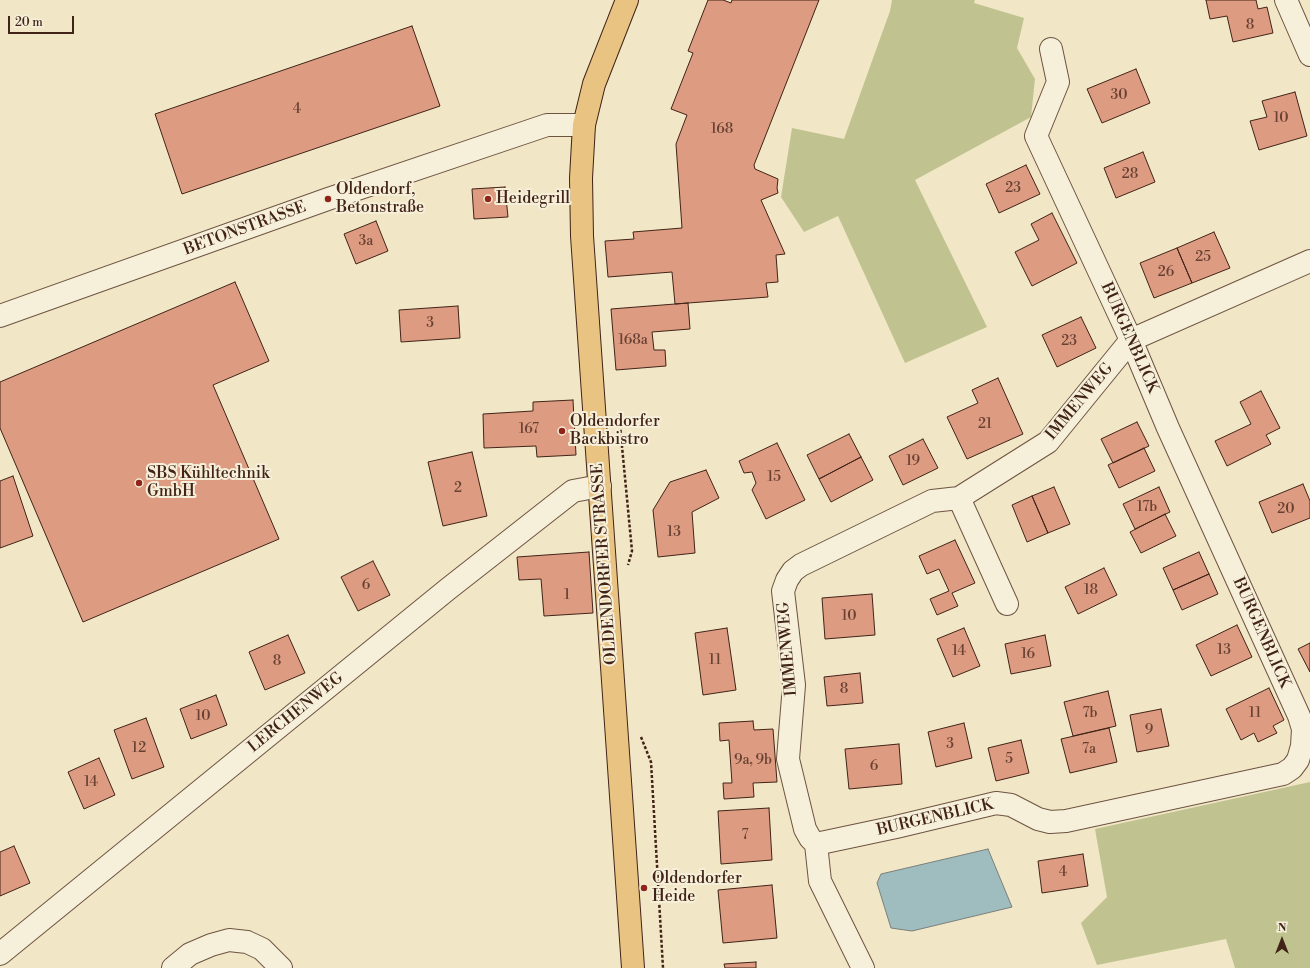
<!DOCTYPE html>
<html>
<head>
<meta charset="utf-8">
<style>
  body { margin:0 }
  #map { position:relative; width:1310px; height:968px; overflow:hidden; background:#f1e6c5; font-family:"Libre Bodoni",serif }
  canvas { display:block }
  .north { position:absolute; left:1262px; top:920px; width:40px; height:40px; -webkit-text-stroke:3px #f6efd9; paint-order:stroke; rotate:0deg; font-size:11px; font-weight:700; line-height:16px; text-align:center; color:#412317 }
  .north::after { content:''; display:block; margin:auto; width:14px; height:18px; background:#412317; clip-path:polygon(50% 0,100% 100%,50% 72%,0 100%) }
  .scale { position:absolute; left:8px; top:16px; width:66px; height:18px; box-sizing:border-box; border:2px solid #412317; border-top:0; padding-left:5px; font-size:12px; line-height:14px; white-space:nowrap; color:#412317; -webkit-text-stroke:3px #f6efd9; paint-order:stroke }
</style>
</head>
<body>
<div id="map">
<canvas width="1310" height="968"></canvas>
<div class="north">N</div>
<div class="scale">20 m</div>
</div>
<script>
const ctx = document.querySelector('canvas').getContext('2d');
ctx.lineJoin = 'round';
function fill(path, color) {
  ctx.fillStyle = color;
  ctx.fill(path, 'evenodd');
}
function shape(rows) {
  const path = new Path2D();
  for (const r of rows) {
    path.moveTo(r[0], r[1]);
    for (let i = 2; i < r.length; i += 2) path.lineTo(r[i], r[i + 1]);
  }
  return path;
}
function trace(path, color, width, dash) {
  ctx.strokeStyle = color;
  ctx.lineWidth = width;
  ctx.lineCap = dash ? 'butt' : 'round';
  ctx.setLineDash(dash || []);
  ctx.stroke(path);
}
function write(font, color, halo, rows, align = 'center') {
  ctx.font = font + ' "Libre Bodoni",serif';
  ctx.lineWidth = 4;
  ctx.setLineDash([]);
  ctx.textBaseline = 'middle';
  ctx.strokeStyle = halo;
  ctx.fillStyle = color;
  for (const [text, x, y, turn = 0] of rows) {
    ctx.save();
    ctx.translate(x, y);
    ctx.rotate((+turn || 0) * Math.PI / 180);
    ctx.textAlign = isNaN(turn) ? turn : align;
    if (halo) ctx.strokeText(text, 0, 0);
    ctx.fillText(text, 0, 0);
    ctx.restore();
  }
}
fill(shape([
  [892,0,975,0,974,3,1024,18,1017,48,1035,79,1031,117,915,180,987,327,905,363,838,216,804,232,781,197,792,128,844,139,890,11],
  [1310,782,1310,968,1235,968,1226,939,1097,965,1081,923,1107,897,1095,829]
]), '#c0c390');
const water = shape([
  [988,849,1012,907,912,931,891,928,877,883,881,874,988,849]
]);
fill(water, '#9fbdbe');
trace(water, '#797f7b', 1);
const building = shape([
  [708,0,723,0,731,3,732,0,819,0,754,165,755,169,778,179,777,188,778,193,761,200,785,254,776,255,778,282,766,283,768,297,675,304,672,272,608,277,605,241,634,239,633,232,682,228,676,144,687,115,671,109,693,53,688,51,708,0],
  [1206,0,1256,0,1258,9,1267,7,1273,33,1233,42,1227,16,1210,19,1206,0],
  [412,26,440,106,182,194,155,114,412,26],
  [1136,69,1150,103,1102,123,1087,89,1136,69],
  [1295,92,1307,136,1259,150,1250,121,1267,117,1262,101,1295,92],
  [1143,152,1155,182,1116,198,1104,168,1143,152],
  [1026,165,1040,194,999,213,986,184,1026,165],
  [505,187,508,217,474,219,472,189,505,187],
  [1052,213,1077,263,1032,286,1015,252,1039,240,1031,224,1052,213],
  [376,221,388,251,356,264,344,234,376,221],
  [1214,232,1230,268,1192,283,1177,248,1214,232],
  [1177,248,1192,283,1154,298,1140,263,1177,248],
  [235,282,269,361,213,385,279,539,83,622,0,428,0,382,235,282],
  [688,303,690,329,652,332,654,350,665,350,666,366,616,370,611,309,688,303],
  [458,306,460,338,401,342,399,310,458,306],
  [1081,317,1096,348,1057,367,1042,335,1081,317],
  [998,378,1023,434,967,459,947,417,978,403,972,390,998,378],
  [1261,391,1280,428,1266,435,1271,444,1227,466,1215,441,1251,424,1240,402,1261,391],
  [573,400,576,455,537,457,536,446,484,448,483,414,533,411,533,402,573,400],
  [1137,422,1149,446,1113,463,1101,439,1137,422],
  [849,434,861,457,819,479,807,455,849,434],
  [923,439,938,468,903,485,889,456,923,439],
  [777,443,805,500,766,519,752,490,756,483,752,472,744,473,739,461,777,443],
  [1144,448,1155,471,1119,488,1108,465,1144,448],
  [472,452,487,516,443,526,428,462,472,452],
  [861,457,873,480,831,502,819,479,861,457],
  [706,470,719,498,692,512,695,553,658,557,653,510,670,482,706,470],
  [13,476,33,536,0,548,0,481,13,476],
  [1303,484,1310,501,1310,518,1272,533,1259,502,1303,484],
  [1054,487,1070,524,1048,533,1032,496,1054,487],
  [1159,487,1170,512,1135,529,1123,504,1159,487],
  [1032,496,1048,533,1027,542,1012,505,1032,496],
  [1165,514,1176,536,1141,553,1130,532,1165,514],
  [955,540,975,583,952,593,958,606,937,615,930,599,949,591,939,569,927,574,919,556,955,540],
  [589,552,593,613,544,616,541,579,519,580,517,557,589,552],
  [1199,552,1209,574,1173,590,1163,568,1199,552],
  [373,561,390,595,358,611,341,577,373,561],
  [1104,568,1117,595,1078,614,1065,587,1104,568],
  [1209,574,1218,594,1182,610,1173,590,1209,574],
  [872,594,875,635,825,639,822,598,872,594],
  [1237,625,1252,657,1211,676,1196,645,1237,625],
  [727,628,736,690,703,695,695,633,727,628],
  [964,628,980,666,953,677,937,639,964,628],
  [288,635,305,673,265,690,249,652,288,635],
  [1045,635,1051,666,1011,674,1005,644,1045,635],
  [1310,643,1310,672,1298,649,1310,643],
  [860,673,863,703,827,706,824,677,860,673],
  [1269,688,1284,720,1273,726,1277,733,1258,742,1254,733,1241,740,1226,709,1269,688],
  [1108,691,1116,726,1073,736,1064,702,1108,691],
  [216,695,227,725,191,739,180,709,216,695],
  [1161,709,1169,746,1137,752,1130,715,1161,709],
  [146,718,164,767,132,779,114,730,146,718],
  [753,721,754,730,773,729,777,782,753,783,754,797,724,799,723,783,732,783,729,740,720,741,719,723,753,721],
  [964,723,972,758,936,767,928,732,964,723],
  [1109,728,1117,762,1070,773,1061,739,1109,728],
  [1021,740,1029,773,996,781,988,748,1021,740],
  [899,744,902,784,849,789,845,749,899,744],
  [99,758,115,795,84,809,68,772,99,758],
  [769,808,772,860,721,864,718,811,769,808],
  [14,846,30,883,0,896,0,852,14,846],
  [1083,854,1088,886,1042,893,1038,861,1083,854],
  [772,885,777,938,723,943,718,890,772,885],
  [756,962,756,968,725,968,724,964,756,962]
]);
fill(building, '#dd9b81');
trace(building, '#412317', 1);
const minor = shape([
  [1286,0,1310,55],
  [0,316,328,199,547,125,584,125],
  [959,498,1007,604],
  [816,844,896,827,996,803,1011,805,1038,819,1050,822,1066,821,1283,774,1292,768,1298,760,1302,746,1303,729,1299,716,1168,428,1131,340,1036,136,1058,82,1051,49],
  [0,954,448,589,573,491,600,486],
  [173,968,190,954,211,945,229,940,247,942,262,949,281,968],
  [863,968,820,881,816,844,810,838,805,829,788,759,794,685,783,591,787,580,793,571,801,565,932,501,959,498,1048,442,1131,340,1310,261]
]);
const major = shape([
  [627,0,594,84,584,125,581,178,582,236,633,968]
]);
trace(minor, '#6d5442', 24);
trace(major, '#412317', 24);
trace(shape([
  [619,415,632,551,628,565],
  [641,737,651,762,663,968]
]), '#412317', 2.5, [3, 2]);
trace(minor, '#f6efd9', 22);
trace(major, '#e8c382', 22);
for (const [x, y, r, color] of [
  [328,199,4,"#8f2418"],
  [488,199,4,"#8f2418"],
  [562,431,4,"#8f2418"],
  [139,483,4,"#8f2418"],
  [644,888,4,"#8f2418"]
]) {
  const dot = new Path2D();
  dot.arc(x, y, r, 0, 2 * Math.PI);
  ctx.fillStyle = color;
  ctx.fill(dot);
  trace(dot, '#f6efd9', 1.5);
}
write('14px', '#684132', null, [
  ["8",1250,26],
  ["30",1119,96],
  ["4",297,110],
  ["10",1281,119],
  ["168",722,130],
  ["28",1130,175],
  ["23",1013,189],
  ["3a",366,242],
  ["25",1203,258],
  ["26",1166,273],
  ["3",430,324],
  ["168a",633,341],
  ["23",1069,342],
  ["21",985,425],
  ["167",529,430],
  ["19",913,462],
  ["15",774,478],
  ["2",458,489],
  ["17b",1147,508],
  ["20",1286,510],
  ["13",674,533],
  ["6",366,586],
  ["18",1091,591],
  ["1",567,596],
  ["10",849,617],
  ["13",1224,651],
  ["14",959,652],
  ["16",1028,655],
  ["11",715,661],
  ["8",277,662],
  ["8",844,690],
  ["7b",1090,714],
  ["11",1255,714],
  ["10",203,717],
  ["9",1149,731],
  ["3",950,745],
  ["12",139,749],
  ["7a",1089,750],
  ["5",1009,760],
  ["9a, 9b",753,761],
  ["6",874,767],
  ["14",91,783],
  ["7",745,836],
  ["4",1063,873]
]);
write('16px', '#412317', '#f6efd9', [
  ["Oldendorf,",336,190],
  ["Betonstraße",336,208],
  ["Heidegrill",496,199],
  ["Oldendorfer",570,422],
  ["Backbistro",570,440],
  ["SBS Kühltechnik",147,474],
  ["GmbH",147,492],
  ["Oldendorfer",652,879],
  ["Heide",652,897]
], 'left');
write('16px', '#412317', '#f6efd9', [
  ["BETONSTRASSE",245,229,-20],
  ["BURGENBLICK",1129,338,66],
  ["IMMENWEG",1080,402,-50],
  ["OLDENDORFER STRASSE",605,564,-94],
  ["BURGENBLICK",1261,633,66],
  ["IMMENWEG",788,649,-95],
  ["LERCHENWEG",296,713,-39],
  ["BURGENBLICK",935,818,-13]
]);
</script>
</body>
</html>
